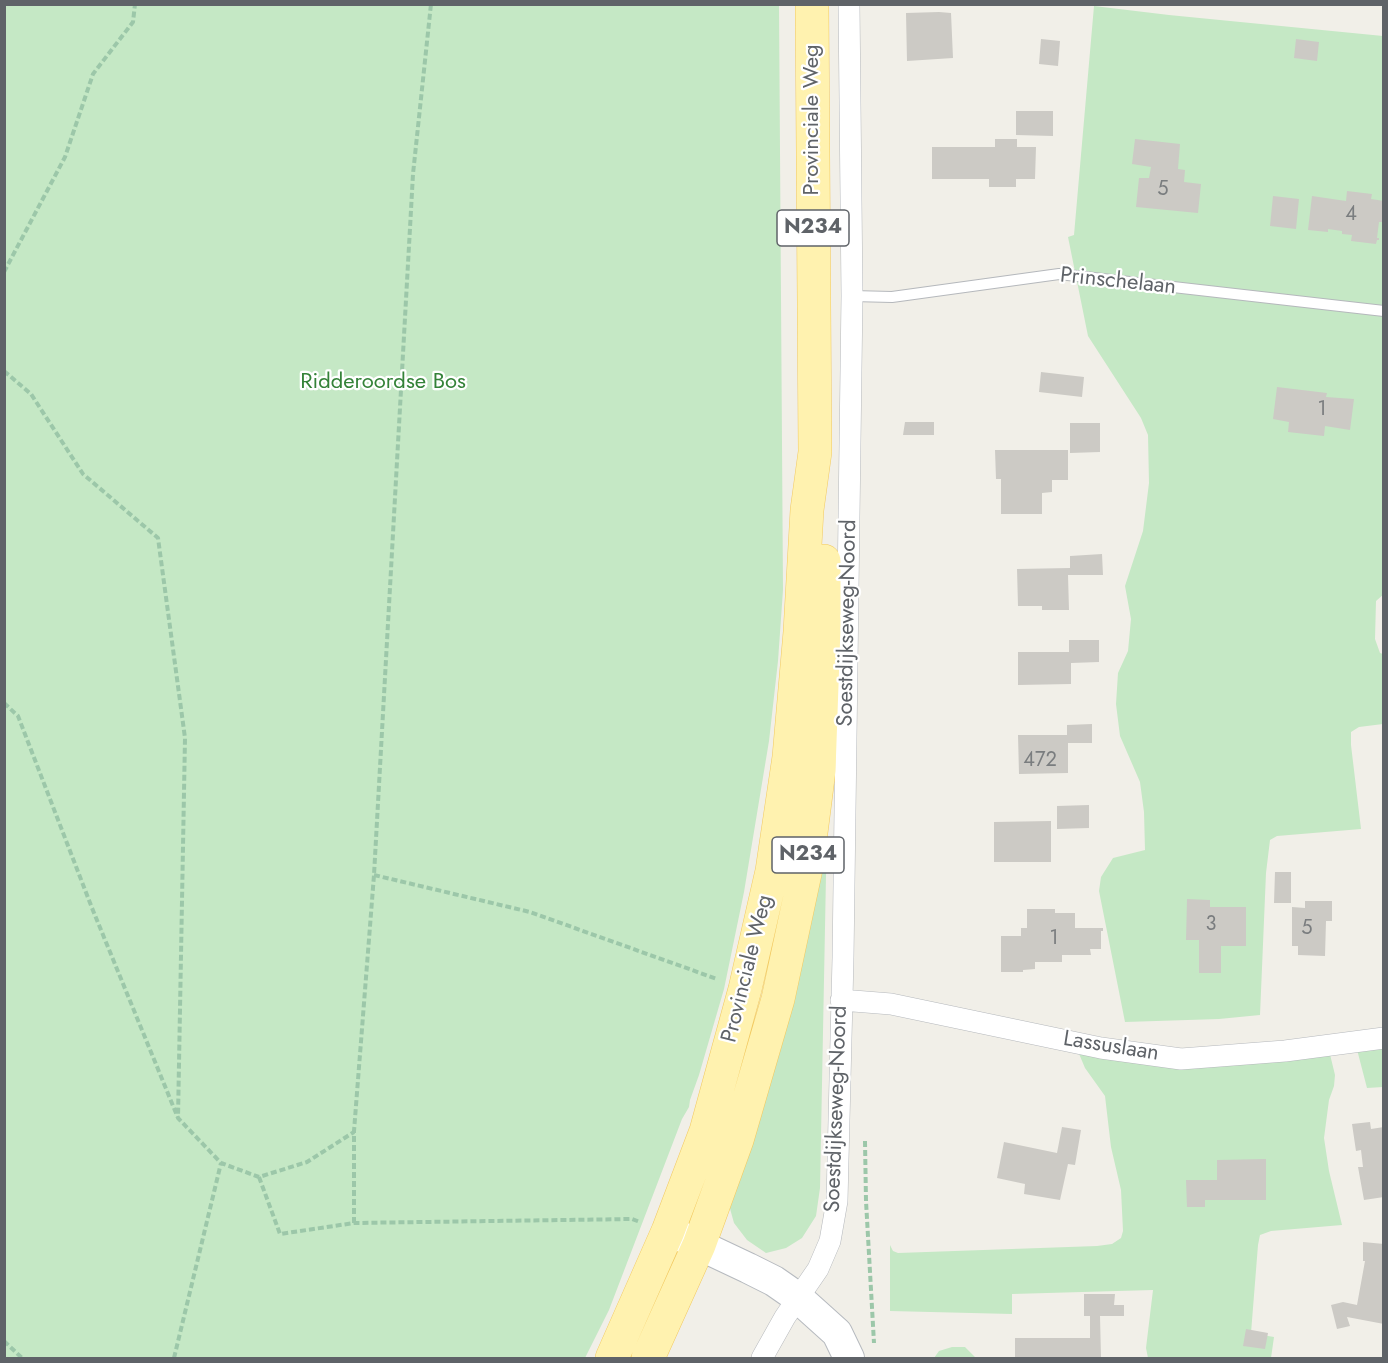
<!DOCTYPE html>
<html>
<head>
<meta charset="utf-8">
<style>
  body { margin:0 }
  #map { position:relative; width:1388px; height:1363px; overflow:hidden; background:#f1efe8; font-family:Jost,sans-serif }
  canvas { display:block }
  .frame { position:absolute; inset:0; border:6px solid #5f6368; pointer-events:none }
</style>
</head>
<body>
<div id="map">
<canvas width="1388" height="1363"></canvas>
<div class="frame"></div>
</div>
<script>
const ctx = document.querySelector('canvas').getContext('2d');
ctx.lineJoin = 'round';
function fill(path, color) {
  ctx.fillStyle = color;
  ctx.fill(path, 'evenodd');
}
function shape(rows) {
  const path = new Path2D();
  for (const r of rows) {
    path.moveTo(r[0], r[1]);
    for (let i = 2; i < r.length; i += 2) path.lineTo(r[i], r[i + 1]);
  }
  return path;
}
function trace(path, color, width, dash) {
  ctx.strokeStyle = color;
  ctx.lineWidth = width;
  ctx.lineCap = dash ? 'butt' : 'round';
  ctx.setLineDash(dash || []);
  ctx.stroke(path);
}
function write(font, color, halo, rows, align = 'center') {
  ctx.font = font + ' Jost,sans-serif';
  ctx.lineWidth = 4.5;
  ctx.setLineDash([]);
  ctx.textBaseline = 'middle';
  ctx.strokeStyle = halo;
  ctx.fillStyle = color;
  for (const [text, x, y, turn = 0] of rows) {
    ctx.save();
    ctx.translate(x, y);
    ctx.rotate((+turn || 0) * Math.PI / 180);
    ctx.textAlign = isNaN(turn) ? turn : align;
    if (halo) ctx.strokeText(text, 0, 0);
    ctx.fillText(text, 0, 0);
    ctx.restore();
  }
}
fill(shape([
  [5,4,779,5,783,590,778,661,769,741,744,892,724,989,699,1075,690,1100,689,1107,682,1119,609,1310,585,1358,5,1358],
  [1094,6,1169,15,1383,36,1384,594,1376,601,1375,639,1380,653,1383,654,1383,724,1359,727,1351,732,1351,745,1361,829,1277,836,1270,840,1266,873,1260,1015,1219,1019,1125,1022,1099,891,1101,877,1113,858,1145,850,1144,812,1140,782,1120,736,1116,704,1118,673,1128,651,1131,619,1125,586,1143,531,1149,483,1148,435,1141,418,1088,336,1068,237,1074,235],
  [829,719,820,1188,816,1216,802,1238,786,1248,766,1253,747,1240,734,1223,729,1205],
  [1383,1033,1383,1087,1367,1088,1354,1038],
  [1327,1042,1335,1075,1334,1086,1329,1100,1324,1138,1329,1171,1342,1225,1271,1231,1260,1235,1258,1245,1251,1333,1274,1337,1271,1358,1148,1358,1146,1348,1153,1290,1012,1294,1012,1314,890,1311,890,1245,893,1251,898,1253,1097,1246,1112,1244,1121,1238,1123,1231,1121,1190,1111,1147,1105,1096,1085,1068,1077,1049,1123,1056],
  [952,1347,965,1347,976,1358,934,1358,939,1351]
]), '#c5e8c5');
fill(shape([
  [939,12,951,13,953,58,907,61,906,13],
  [1041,39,1060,41,1058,66,1039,64],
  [1296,39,1319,42,1317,61,1294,58],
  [1016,111,1053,111,1053,136,1016,135],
  [995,139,1017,139,1017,147,1036,147,1035,179,1016,179,1016,187,989,187,989,179,932,179,932,147,995,147],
  [1135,139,1180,144,1178,169,1185,170,1184,182,1201,184,1198,213,1136,207,1139,178,1149,178,1151,167,1132,164],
  [1347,191,1372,194,1371,199,1384,201,1384,222,1379,222,1377,238,1379,238,1379,240,1377,240,1376,244,1351,241,1352,235,1342,234,1342,231,1328,229,1328,232,1308,230,1312,196,1346,201],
  [1273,196,1299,199,1296,229,1270,226],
  [1041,372,1084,377,1082,397,1039,392],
  [1277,387,1327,393,1326,397,1354,399,1350,430,1325,426,1324,436,1288,432,1289,422,1273,419],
  [905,422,934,422,934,435,903,435],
  [1070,423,1100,423,1100,452,1070,453],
  [995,450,1068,450,1068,480,1052,480,1052,492,1042,493,1042,514,1001,514,1001,479,996,479],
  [1102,554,1103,575,1068,575,1069,610,1042,610,1042,606,1018,606,1017,569,1070,568,1070,556],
  [1069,640,1099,640,1099,662,1071,663,1071,684,1018,685,1018,652,1069,652],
  [1092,724,1092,743,1068,743,1068,773,1019,774,1018,735,1067,735,1067,725],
  [1089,805,1089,828,1057,829,1057,806],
  [1051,821,1051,862,994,862,994,822],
  [1275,872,1291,872,1291,903,1274,903],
  [1187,899,1210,900,1210,907,1246,907,1246,946,1221,946,1221,973,1199,973,1199,940,1186,940],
  [1305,901,1332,901,1332,921,1326,921,1325,956,1298,955,1298,946,1292,946,1292,907,1305,908],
  [1027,909,1055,909,1055,913,1075,913,1075,928,1103,928,1103,931,1101,931,1101,949,1090,949,1091,955,1062,955,1062,962,1035,962,1035,969,1023,970,1023,972,1001,972,1001,936,1021,936,1021,928,1027,928],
  [1370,1122,1371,1129,1384,1127,1384,1197,1364,1200,1358,1167,1363,1167,1361,1150,1356,1151,1352,1124],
  [1062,1127,1081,1130,1075,1165,1068,1164,1060,1200,1024,1194,1025,1184,997,1178,1004,1142,1057,1153],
  [1266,1159,1266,1200,1205,1200,1205,1207,1187,1207,1186,1180,1217,1180,1217,1160],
  [1363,1242,1384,1244,1384,1324,1347,1317,1350,1326,1337,1329,1331,1305,1343,1302,1357,1305,1365,1261,1363,1261],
  [1084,1294,1115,1294,1114,1305,1124,1305,1124,1316,1100,1316,1101,1358,1015,1358,1015,1338,1090,1338,1090,1316,1084,1316],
  [1246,1329,1268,1333,1265,1349,1243,1346]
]), '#cccac5');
const service = shape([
  [852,296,892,297,1059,274,1384,311]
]);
const minor = shape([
  [841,1000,891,1004,1101,1048,1181,1059,1285,1051,1384,1038],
  [762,1358,785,1317,818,1269,830,1241,837,1201,843,958,852,296,849,4]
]);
const secondary = shape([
  [676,1234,748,1268,774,1281,797,1297,837,1333,849,1358]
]);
const primary = shape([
  [612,1358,668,1231,706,1131,745,989,772,871,789,757,800,632,807,510,815,452,812,4],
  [648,1358,699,1245,737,1140,778,999,807,864,819,770,824,628,824,561]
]);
trace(service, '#b5b8bc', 12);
trace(minor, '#b5b8bc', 22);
trace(secondary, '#b6babf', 32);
trace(primary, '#f2c960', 34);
trace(shape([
  [4,272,65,157,93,74,133,22,135,4],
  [4,371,31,394,83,474,158,538,185,738,178,1118],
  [4,703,18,716,92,908,178,1118,221,1163,259,1177,307,1162,354,1132],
  [374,875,530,912,717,979],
  [865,1141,866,1201,874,1343],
  [259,1177,280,1234,354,1223,632,1219,640,1222],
  [354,1223,354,1131,374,875,413,174,431,4],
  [4,1341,22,1358],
  [174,1358,221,1163]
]), '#9cc7a9', 4, [6, 3]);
trace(service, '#fff', 10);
trace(minor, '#fff', 21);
trace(secondary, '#fff', 30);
trace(primary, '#fff2af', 33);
write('20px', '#7a7d7f', null, [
  ["5",1163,190],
  ["4",1351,215],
  ["1",1322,410],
  ["472",1040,761],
  ["3",1211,925],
  ["5",1307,929],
  ["1",1054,939]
]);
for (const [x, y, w] of [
  [813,228,72],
  [808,855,72]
]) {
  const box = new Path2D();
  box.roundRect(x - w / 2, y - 18, w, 36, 4.5);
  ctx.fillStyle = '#fff';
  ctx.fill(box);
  trace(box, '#5f6368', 1.5);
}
write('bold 21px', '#5f6368', null, [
  ["N234",813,228],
  ["N234",808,855]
]);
write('22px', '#5f6368', '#fff', [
  ["Provinciale Weg",813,120,-90],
  ["Prinschelaan",1118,282,6],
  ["Soestdijkseweg-Noord",848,623,-89],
  ["Provinciale Weg",748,969,-76],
  ["Lassuslaan",1111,1047,9],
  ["Soestdijkseweg-Noord",837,1109,-88]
]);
write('22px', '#348238', '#fff', [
  ["Ridderoordse Bos",383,383]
]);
</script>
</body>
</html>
